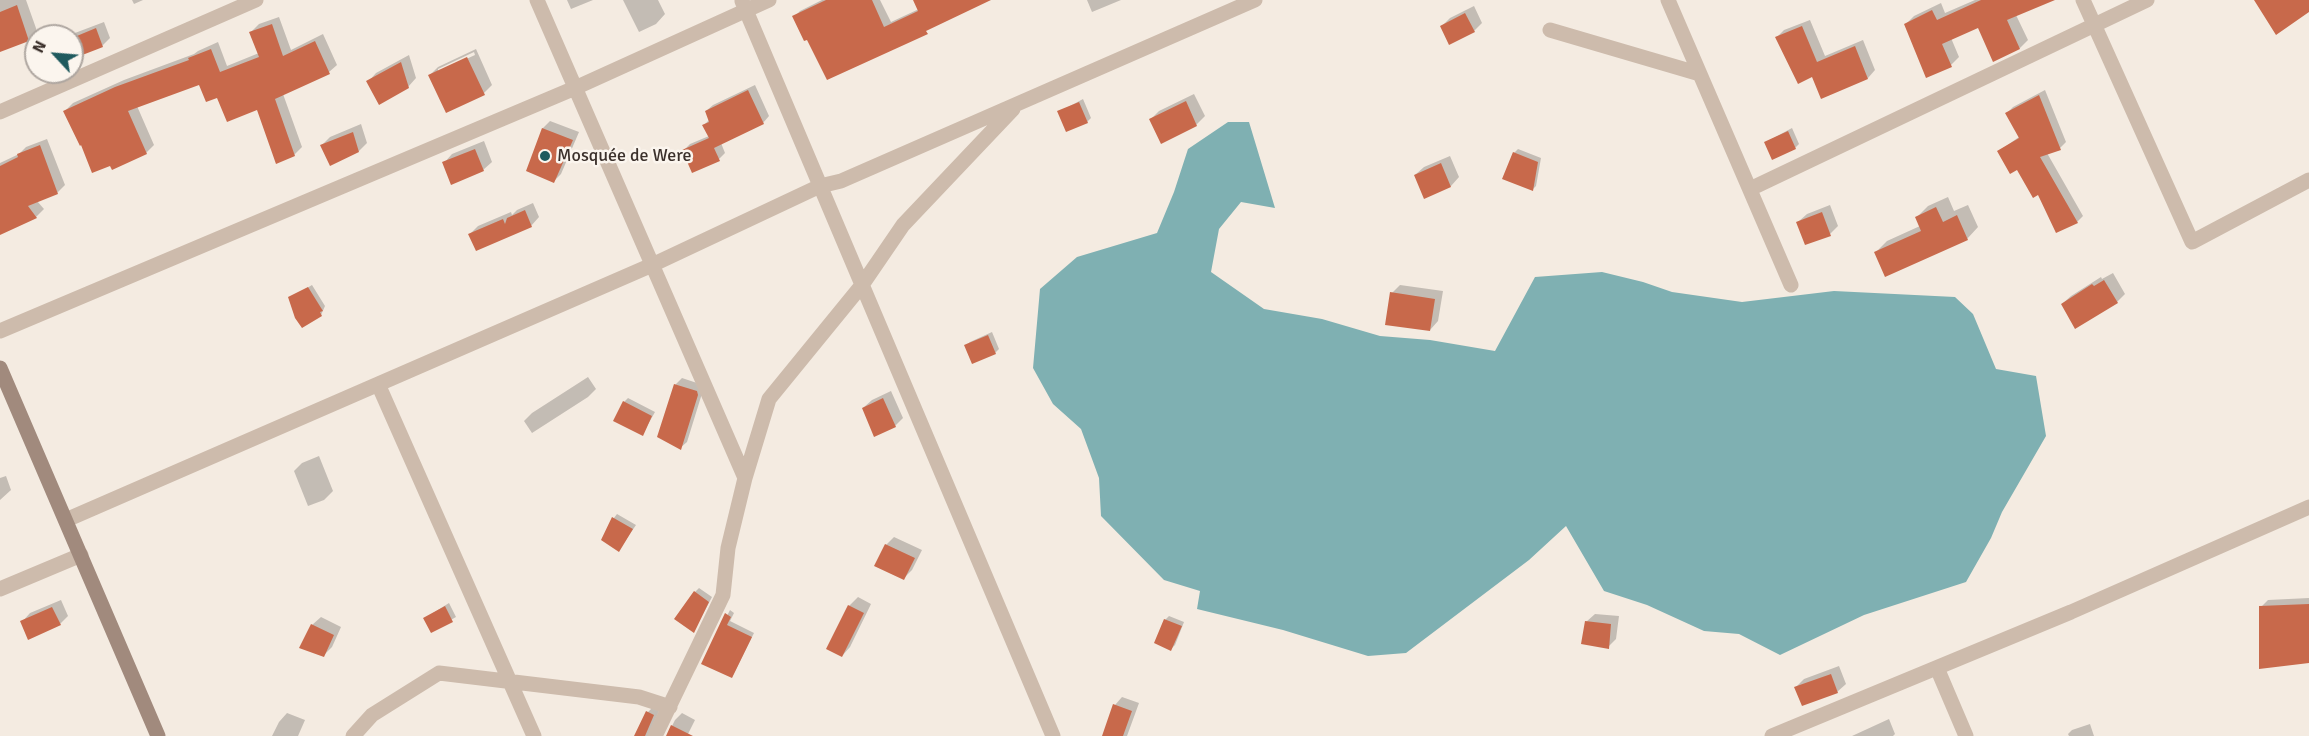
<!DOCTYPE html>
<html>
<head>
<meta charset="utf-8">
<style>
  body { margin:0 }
  #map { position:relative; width:2309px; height:736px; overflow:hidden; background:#f4ebe1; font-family:Signika,sans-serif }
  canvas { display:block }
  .north { position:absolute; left:24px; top:24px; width:60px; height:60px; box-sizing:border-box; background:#fbf5ee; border:2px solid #aea6a0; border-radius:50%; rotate:296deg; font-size:16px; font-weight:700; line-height:24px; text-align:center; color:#3b302b }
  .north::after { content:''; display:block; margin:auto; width:21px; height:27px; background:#1f5a5e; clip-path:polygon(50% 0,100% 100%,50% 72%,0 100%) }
</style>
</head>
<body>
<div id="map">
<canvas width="2309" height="736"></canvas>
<div class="north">N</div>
</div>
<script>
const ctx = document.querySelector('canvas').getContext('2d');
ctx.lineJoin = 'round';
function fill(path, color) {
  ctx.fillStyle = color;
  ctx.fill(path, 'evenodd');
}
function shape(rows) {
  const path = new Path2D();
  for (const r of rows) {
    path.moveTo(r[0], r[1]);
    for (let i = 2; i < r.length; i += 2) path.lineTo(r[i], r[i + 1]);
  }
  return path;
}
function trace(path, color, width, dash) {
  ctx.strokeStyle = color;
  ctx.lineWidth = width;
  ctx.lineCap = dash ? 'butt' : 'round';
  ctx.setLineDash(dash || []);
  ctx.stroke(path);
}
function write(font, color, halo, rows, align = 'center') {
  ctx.font = font + ' Signika,sans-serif';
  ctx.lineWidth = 5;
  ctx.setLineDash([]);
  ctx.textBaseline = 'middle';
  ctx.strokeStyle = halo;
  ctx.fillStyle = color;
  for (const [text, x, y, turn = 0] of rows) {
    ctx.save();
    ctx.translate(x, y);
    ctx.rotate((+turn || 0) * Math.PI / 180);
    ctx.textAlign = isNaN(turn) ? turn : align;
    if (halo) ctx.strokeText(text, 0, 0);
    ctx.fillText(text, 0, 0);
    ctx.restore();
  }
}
fill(shape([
  [1228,122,1249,122,1275,208,1241,202,1219,229,1211,272,1264,309,1322,319,1380,336,1430,340,1495,351,1535,277,1602,272,1643,282,1672,292,1742,302,1834,291,1955,297,1973,314,1996,369,2036,376,2046,436,2002,512,1991,538,1966,582,1864,615,1780,655,1739,634,1704,631,1647,605,1604,591,1566,526,1529,560,1406,653,1368,656,1283,630,1197,609,1200,591,1164,580,1101,516,1099,478,1081,429,1053,404,1033,368,1040,289,1077,257,1157,233,1174,192,1188,149]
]), '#7fb0b2');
fill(shape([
  [0,0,26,0,37,31,29,40,0,50],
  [132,0,143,0,134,4],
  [567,0,593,0,571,9],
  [623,0,658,0,665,14,656,24,639,32],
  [822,0,880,0,891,22,919,9,927,0,987,0,827,78,807,38,794,17,800,11],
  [1087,0,1121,0,1092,12],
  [1975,0,2052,0,2016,15,2028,40,2020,48,1978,26,1951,38,1959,57,1951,65,1906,24,1914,16,1941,3,1945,13],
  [1474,6,1482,23,1474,31,1442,26,1450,18],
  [279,17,291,50,323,34,337,65,329,72,283,94,302,147,294,155,257,108,218,96,200,83,137,106,154,145,146,153,65,111,73,103,124,80,194,54,198,51,218,42,227,66,259,53,251,32,259,24],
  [1810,20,1825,56,1863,40,1875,70,1868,78,1822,97,1813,75,1777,37,1784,30],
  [104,22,110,38,102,46,72,57,72,36,67,36],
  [36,48,36,71,34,72,26,56],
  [476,49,492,85,484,93,430,75,438,67],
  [474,52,475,55,438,72,438,69],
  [409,55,416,78,408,87,368,82,376,73],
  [755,85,769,116,763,123,721,143,725,153,719,159,683,151,690,144,709,136,704,125,710,119,706,111,713,105],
  [2045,90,2066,142,2060,148,2047,153,2083,216,2077,222,2039,192,2018,168,1999,151,2019,137,2007,113,2013,107],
  [1194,94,1205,116,1196,125,1162,142,1151,119,1159,111],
  [1083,99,1091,118,1087,122,1059,112],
  [550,121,579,132,561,174,554,181,528,170,543,128],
  [361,124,367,143,359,151,322,145,330,137],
  [1792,128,1799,144,1795,148,1766,142],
  [47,139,65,185,57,193,37,201,44,209,36,217,0,233,0,163,19,154,26,147],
  [484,141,492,162,483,170,444,163,452,154],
  [1518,149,1541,158,1536,186,1532,190,1514,153],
  [1450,156,1459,177,1451,186,1424,197,1415,175,1424,167],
  [1948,197,1954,211,1968,205,1978,227,1967,239,1876,252,1887,241,1920,226,1917,217,1928,206],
  [533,203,539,217,531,226,470,234,478,226,511,212,512,215,517,210],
  [1830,205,1838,226,1830,234,1798,222,1807,214],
  [2113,273,2125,294,2117,302,2062,304,2071,296,2101,277,2102,279],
  [312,285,325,306,321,315,290,298],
  [1400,285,1443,291,1438,321,1430,330,1392,293],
  [992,332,999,349,995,353,966,345,970,342],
  [588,377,596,389,588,397,532,433,524,421,532,413],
  [682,378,703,385,704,387,687,442,680,448,675,385],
  [891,391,903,418,895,426,863,408,872,400],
  [628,398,655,412,642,435,624,402],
  [319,456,333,491,324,500,308,506,294,471,302,463],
  [6,476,11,490,0,500,0,478],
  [617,514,636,525,619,550,614,518],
  [894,537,922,550,912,570,904,578,886,545],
  [699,588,712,597,694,631,695,592],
  [858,597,871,604,850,647,842,656,828,649,849,606],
  [2309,598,2309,662,2261,607,2268,600],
  [61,600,68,616,60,624,22,622,30,613],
  [449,603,456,617,431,631,425,618],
  [730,610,734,613,730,621,754,633,732,677,705,659],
  [1595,614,1619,616,1616,639,1608,647,1586,622],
  [1169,616,1184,622,1175,645,1171,649,1165,620],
  [321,617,341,627,332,647,324,655,312,625],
  [1839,666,1846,684,1837,692,1796,687,1804,679],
  [1122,697,1139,703,1127,736,1104,736,1115,705],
  [654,706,660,709,651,729,656,736,635,736,648,712],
  [287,713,305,720,298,736,272,736,279,722],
  [682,713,695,720,687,736,667,736,675,720],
  [1889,719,1895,734,1893,736,1852,736],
  [2090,724,2094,736,2069,736,2068,734,2072,730]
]), '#0003');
fill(shape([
  [826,0,872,0,884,27,918,11,913,0,991,0,926,31,928,34,827,80,807,40,804,41,792,16],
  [1981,0,2055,0,2007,20,2020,49,1993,62,1978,28,1942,44,1952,67,1926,78,1904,24,1932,10,1937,20],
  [2254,0,2309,0,2309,12,2276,35],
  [17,5,29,41,0,52,0,12],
  [1465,13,1475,32,1449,45,1440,26],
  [272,24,283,56,315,41,330,74,275,99,295,156,276,164,257,110,227,122,217,98,206,102,199,85,128,111,147,154,112,170,110,166,92,173,81,145,80,146,63,111,115,87,189,60,188,58,211,49,220,72,259,57,249,32],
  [1802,26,1817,62,1855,46,1868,79,1821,99,1812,77,1798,84,1775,37],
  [96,28,103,47,72,59,72,38],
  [467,57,485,95,446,113,428,75],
  [401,62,409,88,379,105,366,81],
  [748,90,764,124,714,148,720,161,692,173,682,150,709,138,702,125,709,122,705,111],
  [2039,95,2061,150,2040,157,2078,223,2056,233,2038,195,2033,198,2017,170,2010,174,1997,151,2019,138,2005,113],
  [1186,101,1197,126,1161,144,1149,119],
  [1079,102,1088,123,1066,132,1057,111],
  [542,128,573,140,554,183,526,171],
  [1788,131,1796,149,1772,160,1764,142],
  [353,132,359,152,330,166,320,145],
  [40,145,58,194,28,206,37,218,0,235,0,166,18,157,17,154],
  [475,149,484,171,451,185,442,162],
  [1513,152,1538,162,1533,191,1502,179],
  [1441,163,1451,187,1424,199,1414,175],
  [1936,207,1943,222,1957,215,1968,240,1885,277,1874,252,1921,231,1915,217],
  [525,210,532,227,476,251,468,234,503,219,505,224,507,218],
  [1822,212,1831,236,1805,245,1796,222],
  [2104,280,2118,303,2075,329,2061,304,2092,284,2094,286],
  [308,287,323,311,320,312,322,316,302,328,295,318,288,297],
  [1390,292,1435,299,1430,331,1385,325],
  [988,335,996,354,972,364,964,345],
  [674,384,697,391,698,395,681,450,657,437],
  [883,398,896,427,874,437,862,408],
  [623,401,652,416,643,436,613,421],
  [612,517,633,529,619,552,601,540],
  [885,544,915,558,904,580,874,566],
  [694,591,709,602,694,633,674,619],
  [2309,604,2309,663,2259,669,2259,606],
  [848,605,864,613,842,657,826,649],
  [445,606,453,622,431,633,423,618],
  [52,607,61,625,28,640,20,621],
  [725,613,731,617,727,625,752,637,732,678,701,664],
  [1164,619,1182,626,1171,651,1154,643],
  [1585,621,1611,624,1609,649,1581,644],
  [311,624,334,635,324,657,299,648],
  [1831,674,1838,693,1802,706,1794,687],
  [1113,704,1132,711,1123,736,1102,736],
  [646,711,654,715,645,736,634,736],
  [671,725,693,736,666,736]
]), '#c8694b');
trace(shape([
  [537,0,745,478],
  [1668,0,1791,285],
  [2083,0,2192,242,2309,180],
  [742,1,1053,736],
  [1550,30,1700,74],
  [0,112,256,0],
  [1750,189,2147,0],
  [0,331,575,88,769,0],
  [378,384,534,736],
  [66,520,652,265,820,186,841,181,1255,0],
  [0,589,81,555],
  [1937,668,1966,736],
  [353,736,372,715,439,673,639,697,670,707],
  [655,736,723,595,728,548,745,478,769,399,862,285,903,225,1013,109],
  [1772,736,2071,612,2309,507]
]), '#cdbbac', 15);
trace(shape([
  [0,368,158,736]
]), '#a18a7d', 15);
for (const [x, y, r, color] of [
  [545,156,6,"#1f5a5e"]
]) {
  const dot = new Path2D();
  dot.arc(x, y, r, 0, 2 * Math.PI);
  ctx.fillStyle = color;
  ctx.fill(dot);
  trace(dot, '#fbf5ee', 2);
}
write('18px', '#3b302b', '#fbf5ee', [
  ["Mosquée de Were",557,156]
], 'left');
</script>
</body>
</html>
